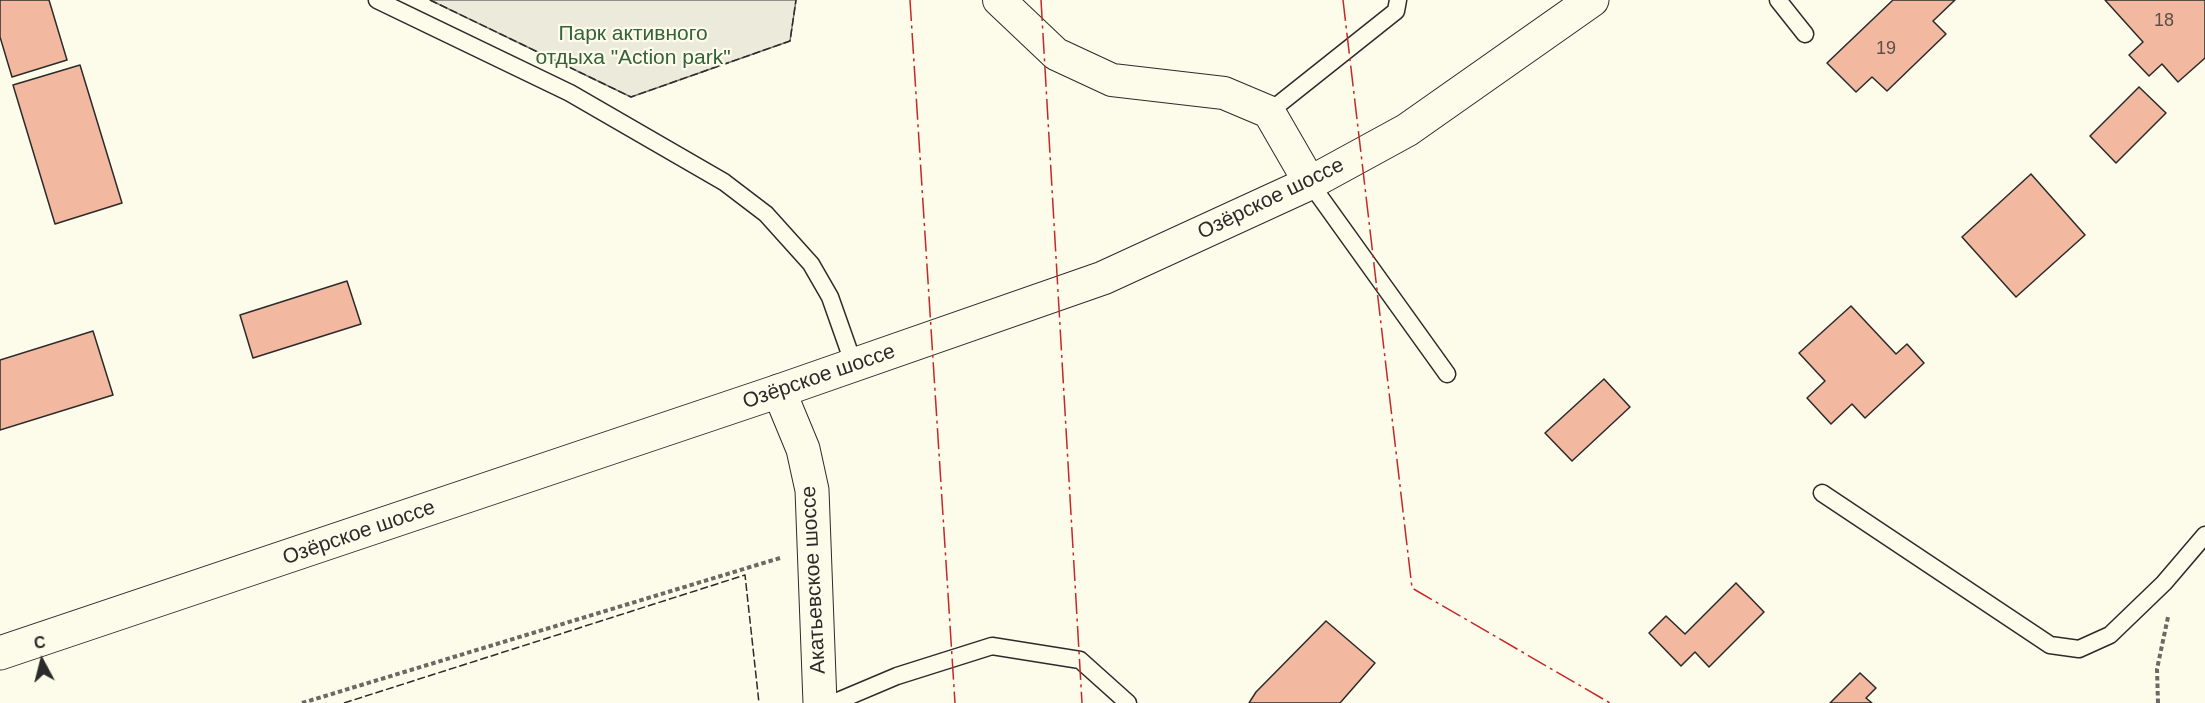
<!DOCTYPE html>
<html>
<head>
<meta charset="utf-8">
<style>
  body { margin:0 }
  #map { position:relative; width:2205px; height:703px; overflow:hidden; background:#fdfbea; font-family:Arial,sans-serif }
  canvas { display:block }
  .north { position:absolute; left:12px; top:631px; width:60px; height:60px; -webkit-text-stroke:4px #fdfbea; paint-order:stroke; rotate:353deg; font-size:16px; font-weight:700; line-height:24px; text-align:center; color:#2b2b2b }
  .north::after { content:''; display:block; margin:auto; width:21px; height:27px; background:#2b2b2b; clip-path:polygon(50% 0,100% 100%,50% 72%,0 100%) }
</style>
</head>
<body>
<div id="map">
<canvas width="2205" height="703"></canvas>
<div class="north">С</div>
</div>
<script>
const ctx = document.querySelector('canvas').getContext('2d');
ctx.lineJoin = 'round';
function fill(path, color) {
  ctx.fillStyle = color;
  ctx.fill(path, 'evenodd');
}
function shape(rows) {
  const path = new Path2D();
  for (const r of rows) {
    path.moveTo(r[0], r[1]);
    for (let i = 2; i < r.length; i += 2) path.lineTo(r[i], r[i + 1]);
  }
  return path;
}
function trace(path, color, width, dash) {
  ctx.strokeStyle = color;
  ctx.lineWidth = width;
  ctx.lineCap = dash ? 'butt' : 'round';
  ctx.setLineDash(dash || []);
  ctx.stroke(path);
}
function write(font, color, halo, rows, align = 'center') {
  ctx.font = font + ' Arial,sans-serif';
  ctx.lineWidth = 4.5;
  ctx.setLineDash([]);
  ctx.textBaseline = 'middle';
  ctx.strokeStyle = halo;
  ctx.fillStyle = color;
  for (const [text, x, y, turn = 0] of rows) {
    ctx.save();
    ctx.translate(x, y);
    ctx.rotate((+turn || 0) * Math.PI / 180);
    ctx.textAlign = isNaN(turn) ? turn : align;
    if (halo) ctx.strokeText(text, 0, 0);
    ctx.fillText(text, 0, 0);
    ctx.restore();
  }
}
const green = shape([
  [430,0,796,0,790,41,631,97,430,0]
]);
fill(green, '#ecebdb');
trace(green, '#74746e', 1.5);
const building = shape([
  [0,0,49,0,67,60,12,77,0,37,0,0],
  [1893,0,1955,0,1933,21,1946,34,1887,91,1872,77,1856,92,1827,63,1893,0],
  [2105,0,2205,0,2205,58,2178,82,2162,64,2149,76,2129,55,2143,42,2105,0],
  [80,65,122,203,55,224,13,85,80,65],
  [2139,87,2166,113,2116,163,2090,136,2139,87],
  [2031,174,2085,235,2016,297,1962,237,2031,174],
  [347,281,361,324,253,358,240,315,347,281],
  [1851,306,1896,354,1907,344,1924,363,1865,418,1852,404,1831,424,1807,398,1825,381,1799,353,1851,306],
  [93,331,113,395,0,430,0,360,93,331],
  [1604,379,1630,407,1572,461,1545,433,1604,379],
  [1736,583,1764,612,1709,667,1695,652,1681,666,1649,633,1666,616,1685,634,1736,583],
  [1326,621,1375,663,1340,703,1249,703,1256,692,1326,621],
  [1860,673,1876,688,1866,698,1872,703,1830,703,1860,673]
]);
fill(building, '#f2b8a0');
trace(building, '#2b2b2b', 1.5);
const lane = shape([
  [377,0,570,93,724,182,766,214,811,264,830,297,854,365],
  [1778,0,1805,34],
  [1269,112,1396,11,1398,0],
  [1310,183,1447,374],
  [1822,493,2050,645,2079,649,2110,635,2164,583,2205,535],
  [833,703,897,676,992,646,1080,660,1128,703]
]);
const street = shape([
  [999,0,1056,54,1112,80,1224,93,1269,112,1310,183]
]);
const secondary = shape([
  [779,391,803,449,812,490,820,703]
]);
const primary = shape([
  [0,653,779,391,1103,278,1310,183,1407,130,1592,0]
]);
trace(lane, '#2b2b2b', 19);
trace(street, '#2b2b2b', 34);
trace(secondary, '#2b2b2b', 35);
trace(primary, '#2b2b2b', 35);
trace(shape([
  [302,703,780,558],
  [2158,703,2157,669,2168,617]
]), '#6a6964', 4, [4.5, 3]);
trace(lane, '#fdfbea', 16);
trace(street, '#fdfbea', 32);
trace(secondary, '#fdfbea', 33);
trace(primary, '#fdfbea', 33);
trace(shape([
  [430,0,631,97,790,41,796,0],
  [344,703,745,575,759,703]
]), '#2b2b2b', 1.5, [8, 3]);
trace(shape([
  [910,0,955,703],
  [1041,0,1082,703],
  [1343,0,1412,588,1610,703]
]), '#c62828', 1.5, [21, 4.5, 3, 4.5]);
write('18px', '#5d4e48', null, [
  ["18",2164,21],
  ["19",1886,49]
]);
write('21px', '#34623c', '#fdfbea', [
  ["Парк активного",633,34],
  ["отдыха \"Action park\"",633,58]
]);
write('21px', '#2b2b2b', '#fdfbea', [
  ["Озёрское шоссе",1271,199,-26],
  ["Озёрское шоссе",819,377,-19],
  ["Озёрское шоссе",359,533,-19],
  ["Акатьевское шоссе",814,580,-93]
]);
</script>
</body>
</html>
